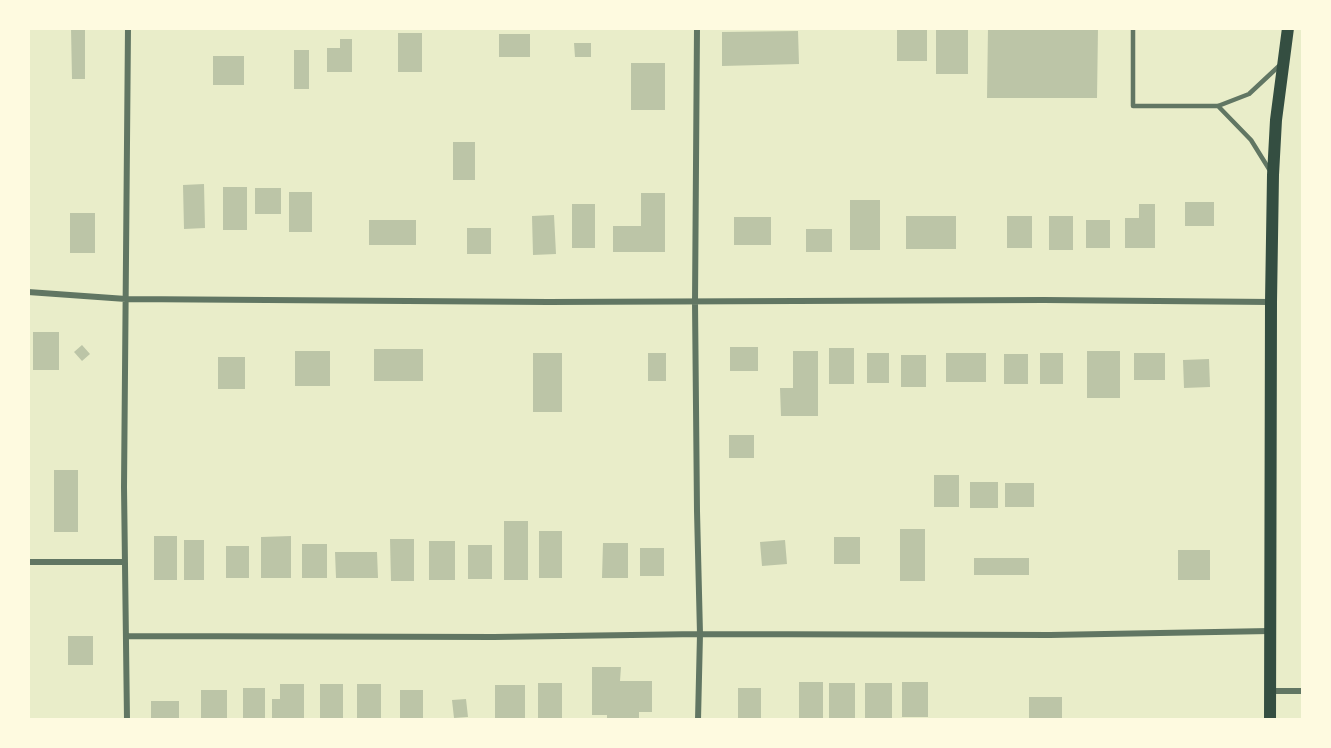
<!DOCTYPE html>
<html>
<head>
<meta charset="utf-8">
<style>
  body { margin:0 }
  #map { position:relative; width:1331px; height:748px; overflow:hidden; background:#e9edc9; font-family:"Source Sans 3",sans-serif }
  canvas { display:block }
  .frame { position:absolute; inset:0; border:30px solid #fefae0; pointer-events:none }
</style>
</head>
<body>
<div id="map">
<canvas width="1331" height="748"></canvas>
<div class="frame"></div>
</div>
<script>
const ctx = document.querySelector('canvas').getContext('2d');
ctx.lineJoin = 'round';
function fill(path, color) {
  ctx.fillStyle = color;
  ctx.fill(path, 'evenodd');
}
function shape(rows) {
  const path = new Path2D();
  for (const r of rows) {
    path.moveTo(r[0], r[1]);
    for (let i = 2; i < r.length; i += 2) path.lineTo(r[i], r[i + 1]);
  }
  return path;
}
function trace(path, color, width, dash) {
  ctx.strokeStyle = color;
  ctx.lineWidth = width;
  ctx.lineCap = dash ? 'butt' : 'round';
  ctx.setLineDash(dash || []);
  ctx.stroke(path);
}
fill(shape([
  [71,28,85,28,85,79,72,79],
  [897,28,927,28,927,61,897,61],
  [936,28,968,28,968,74,936,74],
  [988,28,1098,28,1097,98,987,98],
  [798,31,799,64,722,66,722,32],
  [398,33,422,33,422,72,398,72],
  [499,34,530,34,530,57,499,57],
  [340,39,352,39,352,72,327,72,327,48,340,48],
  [574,43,591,43,591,57,575,57],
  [294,50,309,50,309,89,294,89],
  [213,56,244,56,244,85,213,85],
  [631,63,665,63,665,110,631,110],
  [453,142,475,142,475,180,453,180],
  [204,184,205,228,184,229,183,185],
  [223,187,247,187,247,230,223,230],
  [255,188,281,188,281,214,255,214],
  [289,192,312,192,312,232,289,232],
  [641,193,665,193,665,252,613,252,613,226,641,226],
  [850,200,880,200,880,250,850,250],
  [1185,202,1214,202,1214,226,1185,226],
  [572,204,595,204,595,248,572,248],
  [1139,204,1155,204,1155,248,1125,248,1125,218,1139,218],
  [70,213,95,213,95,253,70,253],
  [554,215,556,254,533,255,532,216],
  [906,216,956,216,956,249,906,249],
  [1007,216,1032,216,1032,248,1007,248],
  [1049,216,1073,216,1073,250,1049,250],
  [734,217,771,217,771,245,734,245],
  [369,220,416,220,416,245,369,245],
  [1086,220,1110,220,1110,248,1086,248],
  [467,228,491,228,491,254,467,254],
  [806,229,832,229,832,252,806,252],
  [33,332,59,332,59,370,33,370],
  [82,345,90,354,82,361,74,352],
  [730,347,758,347,758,371,730,371],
  [829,348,854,348,854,384,829,384],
  [374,349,423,349,423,381,374,381],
  [295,351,330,351,330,386,295,386],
  [793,351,818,351,818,416,781,416,780,388,793,388],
  [1087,351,1120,351,1120,398,1087,398],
  [533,353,562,353,562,412,533,412],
  [648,353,666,353,666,381,648,381],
  [867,353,889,353,889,383,867,383],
  [946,353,986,353,986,382,946,382],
  [1040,353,1063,353,1063,384,1040,384],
  [1134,353,1165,353,1165,380,1134,380],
  [1004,354,1028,354,1028,384,1004,384],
  [901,355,926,355,926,387,901,387],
  [218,357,245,357,245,389,218,389],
  [1209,359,1210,387,1184,388,1183,360],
  [729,435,754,435,754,458,729,458],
  [54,470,78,470,78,532,54,532],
  [934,475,959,475,959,507,934,507],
  [970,482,998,482,998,508,970,508],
  [1005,483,1034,483,1034,507,1005,507],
  [504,521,528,521,528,580,504,580],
  [900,529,925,529,925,581,900,581],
  [539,531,562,531,562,578,539,578],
  [154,536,177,536,177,580,154,580],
  [291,536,291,578,261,578,261,537],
  [834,537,860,537,860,564,834,564],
  [390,539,414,539,414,581,391,581],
  [184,540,204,540,204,580,184,580],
  [785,540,787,564,762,566,760,542],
  [429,541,455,541,455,580,429,580],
  [603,543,628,543,628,578,602,578],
  [302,544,327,544,327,578,302,578],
  [468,545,492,545,492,579,468,579],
  [226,546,249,546,249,578,226,578],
  [640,548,664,548,664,576,640,576],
  [1178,550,1210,550,1210,580,1178,580],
  [335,552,377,552,378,578,336,578],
  [974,558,1029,558,1029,575,974,575],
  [68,636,93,636,93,665,68,665],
  [592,667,621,667,620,681,652,681,652,712,639,712,639,720,607,720,607,715,592,715],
  [799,682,823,682,823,718,799,718],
  [902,682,928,682,928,717,902,717],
  [538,683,562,683,562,720,538,720],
  [829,683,855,683,855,720,829,720],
  [865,683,892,683,892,720,865,720],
  [280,684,304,684,304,720,272,720,272,699,280,699],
  [320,684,343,684,343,720,320,720],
  [357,684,381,684,381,720,357,720],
  [495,685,525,685,525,720,495,720],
  [243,688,265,688,265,720,243,720],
  [738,688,761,688,761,720,738,720],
  [201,690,227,690,227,720,201,720],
  [400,690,423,690,423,720,400,720],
  [1029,697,1062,697,1062,720,1029,720],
  [466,699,468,717,454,718,452,700],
  [151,701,179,701,179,720,151,720]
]), '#bcc5a7');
trace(shape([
  [1133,28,1133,106,1218,106,1249,94,1279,66],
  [1218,106,1251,140,1269,169]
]), '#617663', 4.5);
trace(shape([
  [697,28,695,302,697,511,700,634,698,720],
  [28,292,126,299,548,302,1044,300,1271,302],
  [28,562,125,562],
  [126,636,494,637,700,634,1050,635,1270,631],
  [1270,691,1302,691],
  [127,720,124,487,128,28]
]), '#617663', 6);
trace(shape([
  [1270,720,1271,302,1273,175,1276,120,1288,28]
]), '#344e41', 12);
</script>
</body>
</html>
